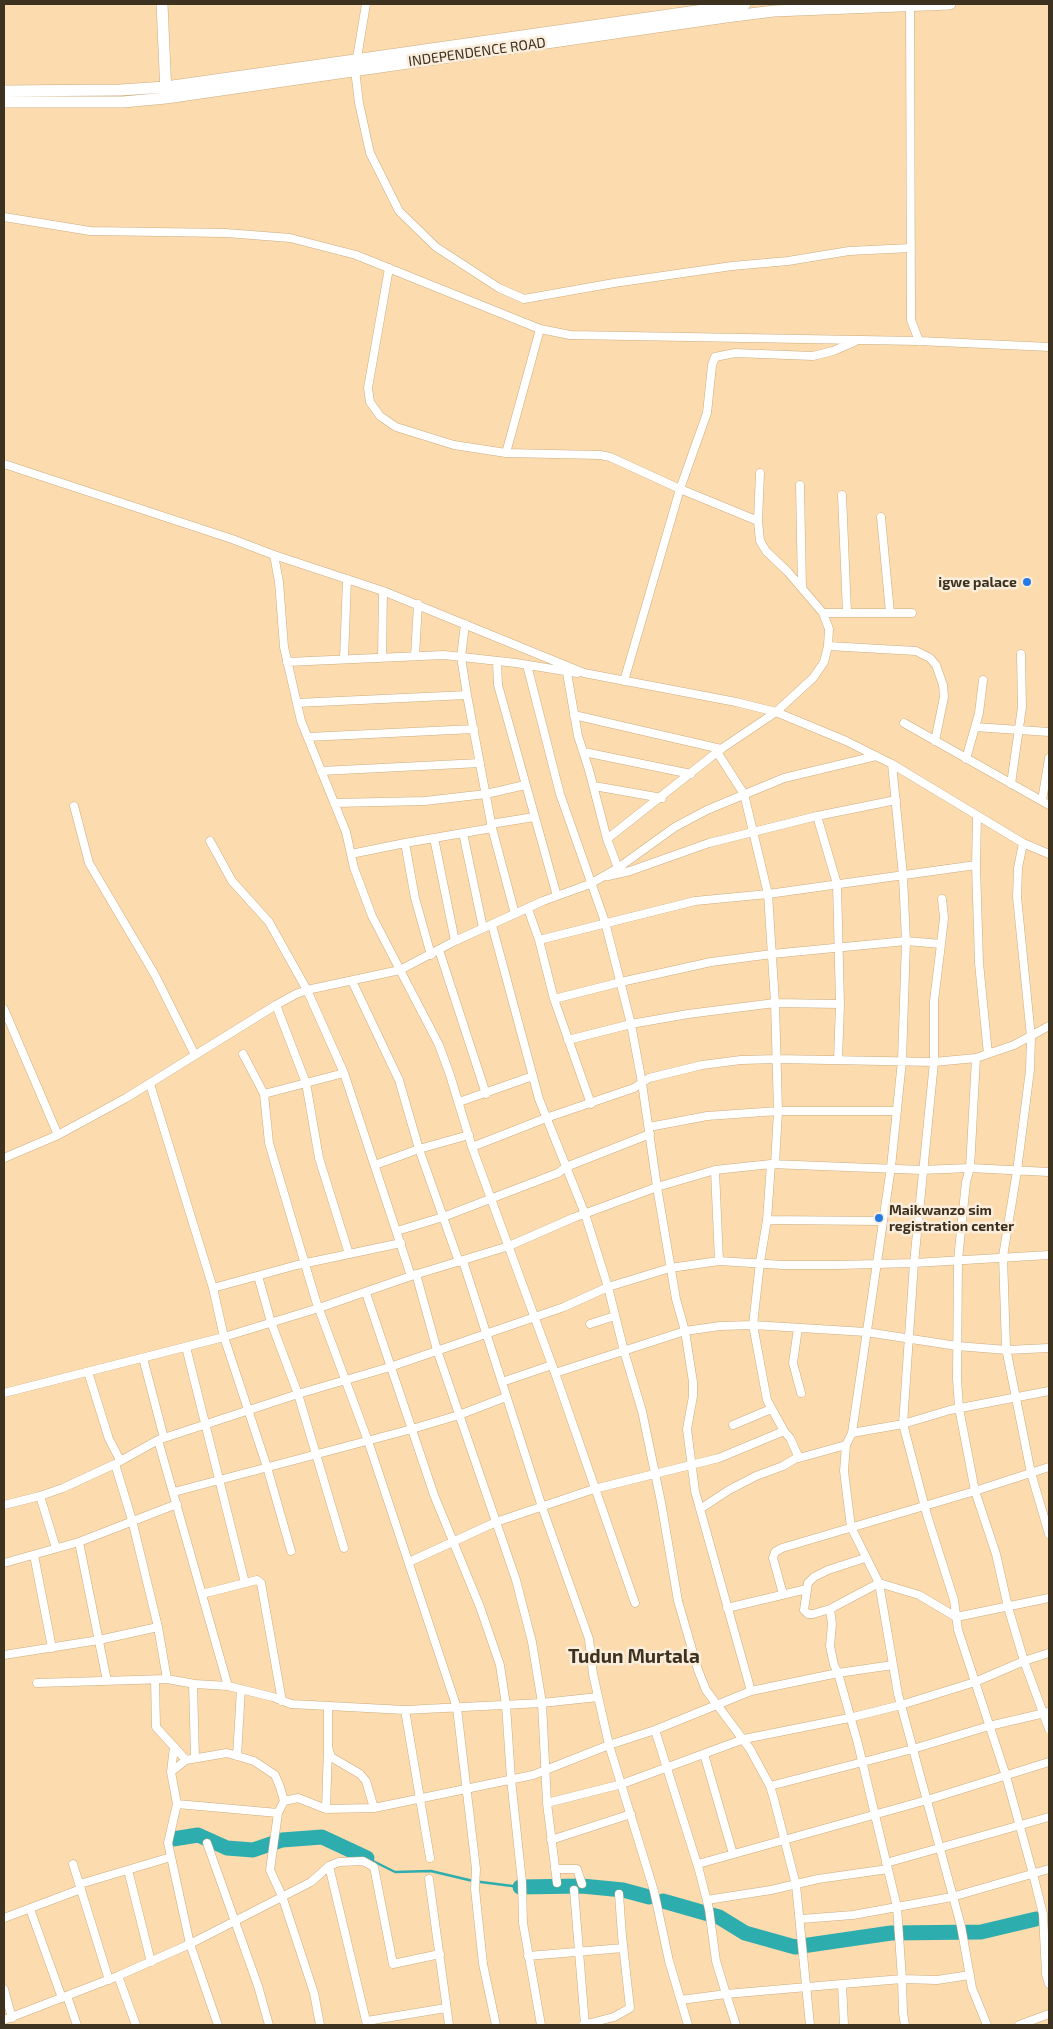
<!DOCTYPE html>
<html>
<head>
<meta charset="utf-8">
<style>
  body { margin:0 }
  #map { position:relative; width:1053px; height:2029px; overflow:hidden; background:#fcdcae; font-family:"Exo 2",sans-serif }
  canvas { display:block }
  .frame { position:absolute; inset:0; border:5px solid #3d311f; pointer-events:none }
</style>
</head>
<body>
<div id="map">
<canvas width="1053" height="2029"></canvas>
<div class="frame"></div>
</div>
<script>
const ctx = document.querySelector('canvas').getContext('2d');
ctx.lineJoin = 'round';
function shape(rows) {
  const path = new Path2D();
  for (const r of rows) {
    path.moveTo(r[0], r[1]);
    for (let i = 2; i < r.length; i += 2) path.lineTo(r[i], r[i + 1]);
  }
  return path;
}
function trace(path, color, width, dash) {
  ctx.strokeStyle = color;
  ctx.lineWidth = width;
  ctx.lineCap = dash ? 'butt' : 'round';
  ctx.setLineDash(dash || []);
  ctx.stroke(path);
}
function write(font, color, halo, rows, align = 'center') {
  ctx.font = font + ' "Exo 2",sans-serif';
  ctx.lineWidth = 5;
  ctx.setLineDash([]);
  ctx.textBaseline = 'middle';
  ctx.strokeStyle = halo;
  ctx.fillStyle = color;
  for (const [text, x, y, turn = 0] of rows) {
    ctx.save();
    ctx.translate(x, y);
    ctx.rotate((+turn || 0) * Math.PI / 180);
    ctx.textAlign = isNaN(turn) ? turn : align;
    if (halo) ctx.strokeText(text, 0, 0);
    ctx.fillText(text, 0, 0);
    ctx.restore();
  }
}
trace(shape([
  [367,1858,395,1872,431,1871,473,1881,520,1887]
]), '#2eadaf', 2.5);
trace(shape([
  [173,1839,198,1835,227,1848,253,1850,282,1840,322,1837,367,1858],
  [520,1887,582,1886,623,1890,649,1897],
  [663,1901,719,1917,745,1933,795,1947,891,1933,981,1932,1036,1919]
]), '#2eadaf', 15);
const street = shape([
  [366,4,355,70,359,103,370,153,399,211,436,247,499,288,524,299,614,283,732,266,788,261,849,251,911,248],
  [910,4,911,320,919,341],
  [4,217,90,231,226,233,290,238,356,255,540,329,570,335,919,341,1049,347],
  [389,268,368,388,370,402,380,416,396,427,454,445,506,453,600,455,610,457,680,489,758,521],
  [506,453,540,329],
  [4,464,232,539,274,555,383,591,584,673,736,702,776,712,846,741,892,764,1023,843,1049,854],
  [800,485,802,588],
  [842,495,847,613],
  [881,517,890,613],
  [274,555,279,582,284,647,301,721,346,832,354,868,372,916,439,1045,450,1075,472,1147,555,1373,635,1603],
  [823,613,912,613],
  [465,624,461,657,467,695,492,828,515,914],
  [828,646,916,651,930,658,936,665,943,685,944,697,935,741],
  [415,656,418,604],
  [382,657,383,591],
  [344,659,347,579],
  [497,661,498,685,557,896],
  [287,662,444,655,516,663,577,673],
  [527,665,560,794,605,922,631,1024,642,1083,657,1187,676,1299,685,1331,693,1382,693,1396,687,1429,695,1491,751,1691],
  [567,673,578,736,589,770,607,839,618,868],
  [624,681,680,489,707,413,712,365,715,357,735,353,813,356,833,351,854,342],
  [297,703,467,695],
  [574,715,721,749],
  [904,723,1049,805],
  [975,727,1049,732],
  [308,737,474,729],
  [584,752,691,774],
  [717,752,744,794,768,894,775,1003,778,1111,775,1164],
  [966,759,979,713,983,680],
  [892,764,903,876,906,941,902,1061,891,1167,852,1433,846,1445,844,1471,851,1527,879,1583,898,1694,961,1926,972,1988,987,2025],
  [321,771,480,763],
  [1011,784,1022,707,1021,654],
  [594,786,662,798],
  [1042,801,1049,758],
  [334,803,425,801,486,794,525,785],
  [74,806,89,863,155,975,195,1055],
  [817,816,837,884,840,1004],
  [977,816,976,865,979,963,988,1054],
  [491,824,534,817],
  [463,833,483,928],
  [434,838,455,941],
  [607,839,721,749,776,712,813,678,824,662,828,646,829,629,823,613,788,572,766,551,760,541,758,521,760,473],
  [210,841,232,881,269,922,307,990,344,1073,411,1276],
  [405,843,415,898,431,955],
  [1023,843,1018,868,1017,897,1031,1037,1030,1070,1017,1171,1003,1256,1006,1348,1031,1473,1049,1534],
  [351,854,405,843,492,828],
  [608,876,630,871,709,843,817,816,896,800],
  [528,909,539,940,554,999,591,1104],
  [492,925,539,1099,585,1214,608,1287,624,1351,642,1411,661,1502,678,1601,698,1670,706,1690,750,1749,770,1786,774,1799,796,1885,810,2025],
  [539,940,695,901,768,894,976,865],
  [941,944,944,918,942,899],
  [439,950,486,1094],
  [352,981,399,1080,419,1149,459,1262],
  [554,999,621,982,711,962,772,954,906,941,941,944,934,1001,934,1062,914,1263,903,1424,927,1515,954,1600,958,1630,1006,1776,1033,1874,1043,1914,1046,1974,1049,1984],
  [276,1005,306,1083,319,1158,349,1254],
  [4,1009,58,1135],
  [568,1040,631,1024,688,1014,775,1003,840,1004,838,1060],
  [243,1054,264,1094,269,1143,316,1301,368,1441,457,1708,476,1869,475,1889,483,1964,496,2025],
  [976,1058,970,1168,966,1182,958,1260,957,1379,959,1408,975,1491,996,1554,1008,1607,1024,1661,1049,1729],
  [150,1084,213,1288,224,1337,267,1467,291,1551],
  [264,1094,344,1073],
  [459,1102,533,1076],
  [649,1127,707,1116,778,1111,897,1111],
  [472,1147,546,1118,634,1088,649,1078,702,1065,741,1060,777,1059,934,1062,976,1058,1014,1045,1049,1026],
  [4,1158,58,1135,126,1098,276,1005,296,994,307,990,400,970,455,941,543,901,590,884,618,868,675,827,707,810,784,778,876,756],
  [771,1164,767,1220,760,1262,753,1325,767,1400,784,1431,790,1438,799,1458,846,1445],
  [375,1165,419,1149,469,1135],
  [715,1170,719,1261],
  [767,1220,882,1221],
  [397,1231,443,1217,558,1173,566,1167,650,1134],
  [416,1274,437,1350,516,1580,532,1642,542,1703,547,1803,557,1883],
  [258,1276,271,1322,298,1394,344,1548],
  [213,1288,297,1265,401,1243],
  [366,1293,434,1495,480,1607,500,1665,506,1705,511,1779,522,1882,523,1923,541,2025],
  [590,1324,615,1316],
  [798,1328,793,1363,801,1393],
  [186,1347,245,1583],
  [143,1358,164,1438],
  [88,1372,109,1439,120,1460],
  [555,1373,685,1331,720,1326,753,1325,866,1332,957,1346,1007,1350,1049,1348],
  [502,1382,552,1365],
  [4,1393,224,1337,319,1308,411,1276,509,1246,573,1218,657,1187,715,1170,771,1164,922,1170,970,1168,1049,1172],
  [733,1425,771,1409],
  [852,1433,903,1424,950,1410,1049,1391],
  [158,1440,228,1686],
  [115,1464,132,1520,158,1627,167,1679],
  [174,1492,412,1429,459,1415,506,1397],
  [40,1496,56,1548],
  [4,1505,40,1496,63,1488,115,1464,158,1440,298,1394,390,1367,564,1307,608,1287,670,1268,719,1261,783,1265,838,1265,914,1263,1049,1255],
  [700,1509,729,1490,756,1476,783,1466,798,1457],
  [79,1542,107,1681],
  [34,1555,52,1648],
  [865,1558,828,1570,814,1577,808,1583,804,1610,808,1614,813,1614,830,1609,879,1583,919,1595,956,1617,1049,1598],
  [409,1562,496,1522,594,1489,719,1458,784,1431],
  [4,1563,79,1542,177,1504],
  [202,1594,257,1580,261,1583,282,1701],
  [783,1594,773,1558,775,1552,782,1548,975,1491,1049,1467],
  [727,1608,807,1589],
  [830,1609,832,1624,830,1646,834,1665,838,1673,858,1744,897,1907,902,1979,937,1980,970,1975],
  [4,1655,99,1640,158,1627],
  [155,1680,156,1727,186,1760,171,1772,177,1804,278,1813],
  [37,1683,167,1679,195,1684,228,1686,273,1697,291,1704,405,1710,542,1703,598,1697],
  [193,1684,195,1758],
  [328,1706,328,1747,331,1757,360,1774,366,1781,374,1808],
  [405,1710,430,1858],
  [655,1730,609,1745,654,1891,669,1961,688,2025],
  [704,1754,733,1854],
  [237,1756,241,1689],
  [186,1760,227,1753,254,1761,275,1775,280,1787,284,1801],
  [171,1772,174,1747],
  [770,1786,913,1749,989,1726,1049,1712],
  [547,1803,622,1784,744,1739,849,1718,901,1705,975,1682,1024,1661,1049,1653],
  [177,1804,168,1843,190,1944,218,2025],
  [326,1809,374,1808,533,1775,609,1745,593,1674,589,1639,542,1507,463,1261],
  [551,1840,631,1814],
  [207,1843,258,1986,269,2025],
  [886,1863,1049,1817],
  [73,1864,109,1980],
  [698,1864,927,1800,1049,1762],
  [329,1866,367,2025],
  [555,1869,577,1869,582,1884],
  [128,1870,151,1962],
  [429,1879,449,2025],
  [80,1884,171,1857],
  [574,1890,585,2025],
  [707,1900,771,1890,818,1879,888,1869],
  [30,1909,62,1998],
  [4,1918,81,1889],
  [801,1919,853,1915,952,1897,1049,1869],
  [528,1956,623,1948],
  [118,1976,136,2025],
  [842,1984,902,1979,903,2013,905,2025],
  [4,1989,12,2018],
  [67,1996,77,2025],
  [681,2000,726,1994,716,1961,709,1909,699,1870,655,1730,751,1691,838,1673,893,1665],
  [4,2020,118,1976,190,1944,311,1882,329,1866,339,1862,363,1861,374,1867,393,1964,440,1954],
  [367,2021,446,2008],
  [320,2025,314,1993,282,1896,270,1870,278,1813,284,1801,298,1798,326,1809,328,1747],
  [583,2025,614,2017,630,2008,622,1936,619,1894],
  [736,2025,726,1994,842,1984,844,2025],
  [1019,2025,1049,2014]
]);
const secondary = shape([
  [162,4,166,94],
  [4,91,120,90,166,87,745,4],
  [4,102,123,102,166,98,726,17,774,11,950,4]
]);
trace(street, '#cbac7f', 9);
trace(secondary, '#cbac7f', 12);
trace(street, '#fff', 8);
trace(secondary, '#fff', 11);
for (const [x, y, r, color] of [
  [1027,582,5,"#247be5"],
  [879,1218,5,"#247be5"]
]) {
  const dot = new Path2D();
  dot.arc(x, y, r, 0, 2 * Math.PI);
  ctx.fillStyle = color;
  ctx.fill(dot);
  trace(dot, '#faeddb', 2);
}
write('14px', '#3d311f', '#faeddb', [
  ["INDEPENDENCE ROAD",477,52,-8]
]);
write('bold 14px', '#3d311f', '#faeddb', [
  ["igwe palace",1017,582],
  ["Maikwanzo sim",889,1210,"left"],
  ["registration center",889,1226,"left"]
], 'right');
write('bold 19px', '#3d311f', '#faeddb', [
  ["Tudun Murtala",634,1657]
]);
</script>
</body>
</html>
